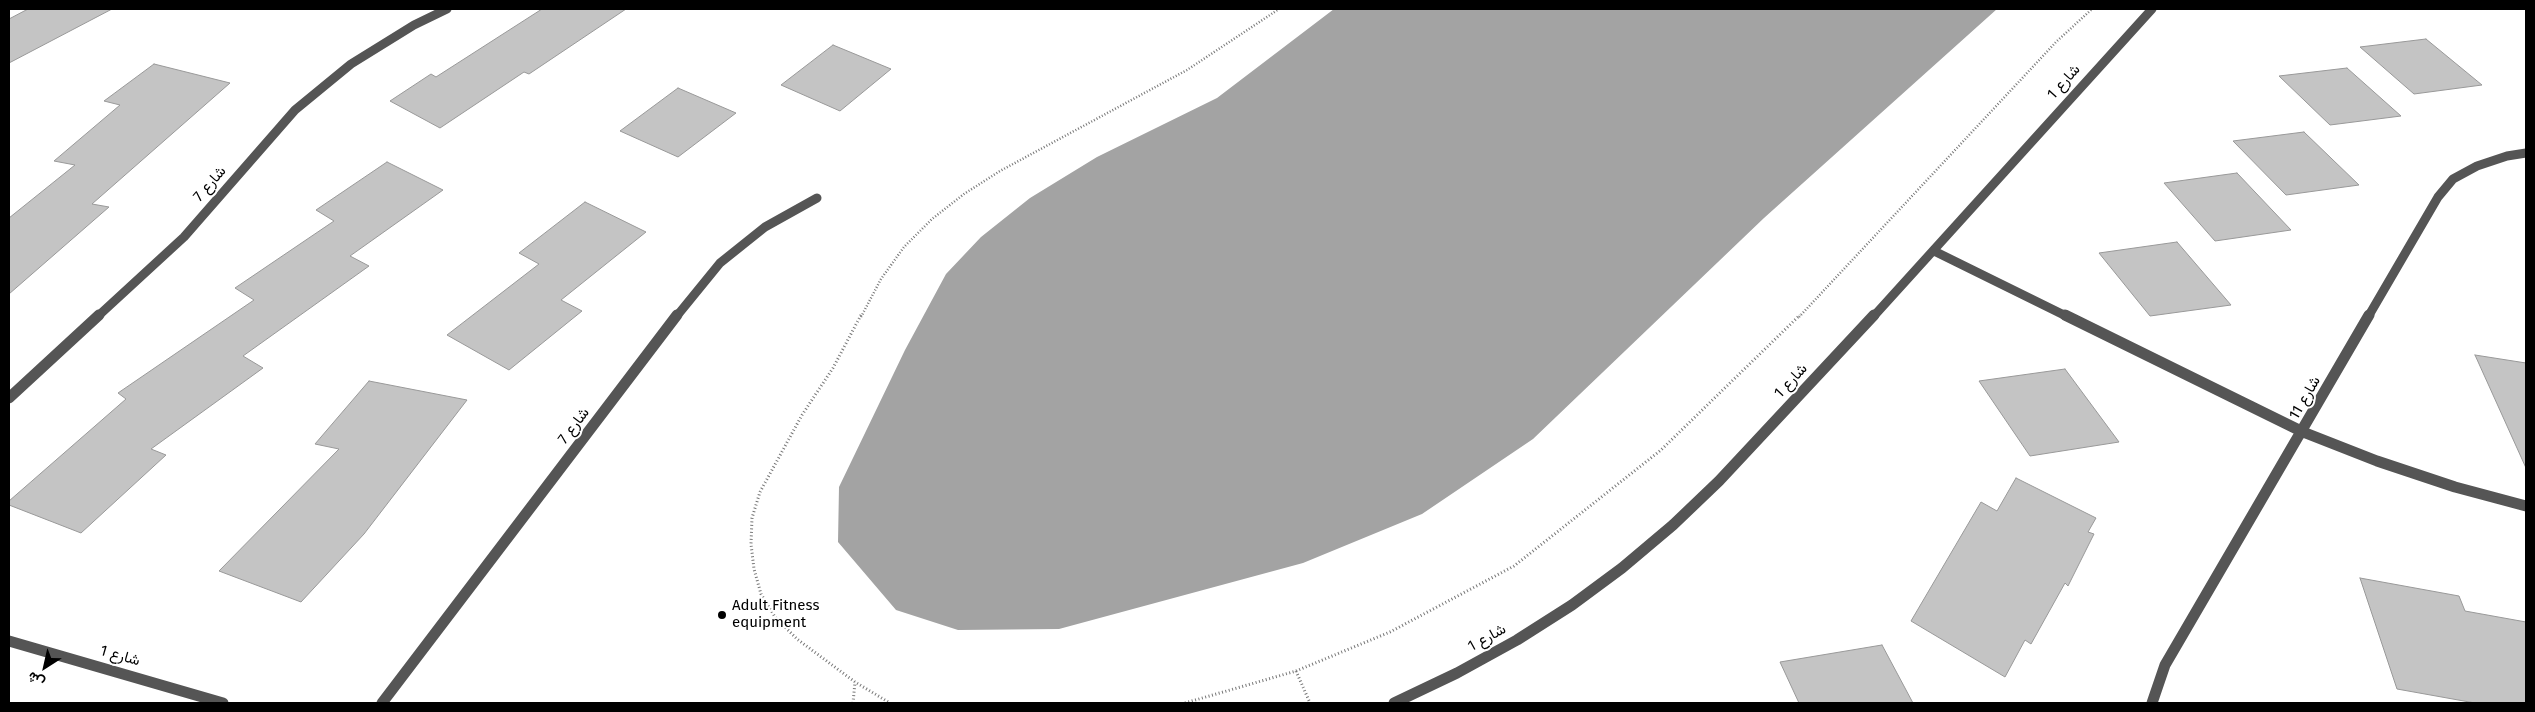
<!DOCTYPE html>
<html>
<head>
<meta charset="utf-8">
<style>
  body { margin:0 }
  #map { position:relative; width:2535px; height:712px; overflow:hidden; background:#fff; font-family:"Fira Sans",Vazirmatn,sans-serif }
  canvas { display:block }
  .frame { position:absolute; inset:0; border:10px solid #000; pointer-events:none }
  .north { position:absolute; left:20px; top:642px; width:50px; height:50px; -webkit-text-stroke:4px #fff; paint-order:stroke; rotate:215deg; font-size:14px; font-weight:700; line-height:20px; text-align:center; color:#000 }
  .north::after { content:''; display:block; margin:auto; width:18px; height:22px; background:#000; clip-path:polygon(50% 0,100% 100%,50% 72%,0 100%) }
</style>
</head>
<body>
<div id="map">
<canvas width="2535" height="712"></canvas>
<div class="frame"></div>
<div class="north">ش</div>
</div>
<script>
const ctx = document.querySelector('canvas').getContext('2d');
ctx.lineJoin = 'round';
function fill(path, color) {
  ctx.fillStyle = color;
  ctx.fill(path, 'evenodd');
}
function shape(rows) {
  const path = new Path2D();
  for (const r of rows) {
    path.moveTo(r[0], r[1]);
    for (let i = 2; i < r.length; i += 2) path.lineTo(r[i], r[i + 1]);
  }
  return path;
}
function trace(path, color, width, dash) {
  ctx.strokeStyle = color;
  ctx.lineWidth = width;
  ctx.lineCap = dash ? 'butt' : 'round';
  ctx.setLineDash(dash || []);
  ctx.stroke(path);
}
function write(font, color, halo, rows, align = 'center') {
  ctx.font = font + ' "Fira Sans",Vazirmatn,sans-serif';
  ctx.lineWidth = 4;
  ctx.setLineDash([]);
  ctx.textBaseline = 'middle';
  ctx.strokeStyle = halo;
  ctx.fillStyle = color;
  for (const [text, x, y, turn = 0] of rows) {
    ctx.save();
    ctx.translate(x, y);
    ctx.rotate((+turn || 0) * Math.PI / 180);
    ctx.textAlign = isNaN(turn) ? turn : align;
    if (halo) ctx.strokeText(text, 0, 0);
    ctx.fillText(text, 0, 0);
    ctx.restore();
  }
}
fill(shape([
  [1334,9,1997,9,1764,218,1533,439,1422,514,1303,563,1059,629,958,630,896,610,838,542,839,487,905,350,946,274,981,237,1030,198,1097,157,1217,98]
]), '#a3a3a3');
const building = shape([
  [28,9,112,9,9,63,9,19,28,9],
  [542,9,626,9,529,74,524,72,440,128,390,101,431,74,436,77,542,9],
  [2426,39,2482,85,2414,94,2360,47,2426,39],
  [833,45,891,69,840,111,781,85,833,45],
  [154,64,230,83,92,204,109,207,9,294,9,218,75,165,54,161,120,105,104,101,154,64],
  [2347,68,2401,116,2330,125,2279,76,2347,68],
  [678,88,736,113,678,157,620,131,678,88],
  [2304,132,2359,185,2286,195,2233,141,2304,132],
  [387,162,443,190,350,256,369,266,243,356,263,368,151,449,166,455,81,533,9,505,9,501,126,399,118,393,254,300,235,288,334,221,316,210,387,162],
  [2237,173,2291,230,2215,241,2164,183,2237,173],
  [585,202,646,232,561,300,582,311,509,370,447,335,539,264,519,253,585,202],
  [2177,242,2231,305,2150,316,2099,253,2177,242],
  [2475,355,2526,363,2526,468,2475,355],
  [2065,369,2119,442,2030,456,1979,381,2065,369],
  [369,381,467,400,364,534,301,602,219,571,339,449,315,444,369,381],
  [2016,478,2096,518,2088,532,2094,534,2068,586,2065,583,2031,644,2025,640,2005,677,1911,621,1981,502,1997,511,2016,478],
  [2360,578,2459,596,2465,611,2526,622,2526,703,2475,703,2397,689,2360,578],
  [1882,645,1913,703,1799,703,1780,662,1882,645]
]);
fill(building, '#c4c4c4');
trace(building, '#999', 1);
trace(shape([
  [861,317,881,279,904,247,932,219,964,194,1000,171,1187,70,1279,9],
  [1799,317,2056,42,2092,9]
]), '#777', 2.5, [1, 2]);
trace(shape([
  [861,315,833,368,802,415,760,492,752,518,751,544,754,569,761,594,775,617,797,639,855,682,890,703],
  [1296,671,1310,703],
  [853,703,855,682],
  [1185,703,1296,671,1390,632,1514,566,1661,450,1800,315]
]), '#777', 3, [1, 2.5]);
trace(shape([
  [1934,251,2068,317],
  [97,317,184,237,295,110,351,64,414,25,447,9],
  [676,317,720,263,765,227,817,198],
  [1873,317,2152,9],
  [2368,317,2438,197,2453,179,2477,166,2507,156,2526,153]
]), '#555', 9);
trace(shape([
  [2065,315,2303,432,2377,461,2455,487,2526,506],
  [9,398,99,315],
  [9,641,223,703],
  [382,703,677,315],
  [1394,703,1457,673,1517,640,1572,605,1622,568,1673,525,1719,481,1874,315],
  [2152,703,2165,665,2369,315]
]), '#555', 11);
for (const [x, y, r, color] of [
  [722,615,5,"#000"]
]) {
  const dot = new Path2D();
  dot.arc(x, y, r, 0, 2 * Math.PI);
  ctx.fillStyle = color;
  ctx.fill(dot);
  trace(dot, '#fff', 2);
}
write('15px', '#000', '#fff', [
  ["شارع 1",2064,82,-48],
  ["شارع 7",210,184,-49],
  ["شارع 1",1791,381,-47],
  ["شارع 11",2305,398,-60],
  ["شارع 7",574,426,-53],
  ["شارع 1",1487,638,-29],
  ["شارع 1",120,656,16]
]);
write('15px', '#000', '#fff', [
  ["Adult Fitness",732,606],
  ["equipment",732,623]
], 'left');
</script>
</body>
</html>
